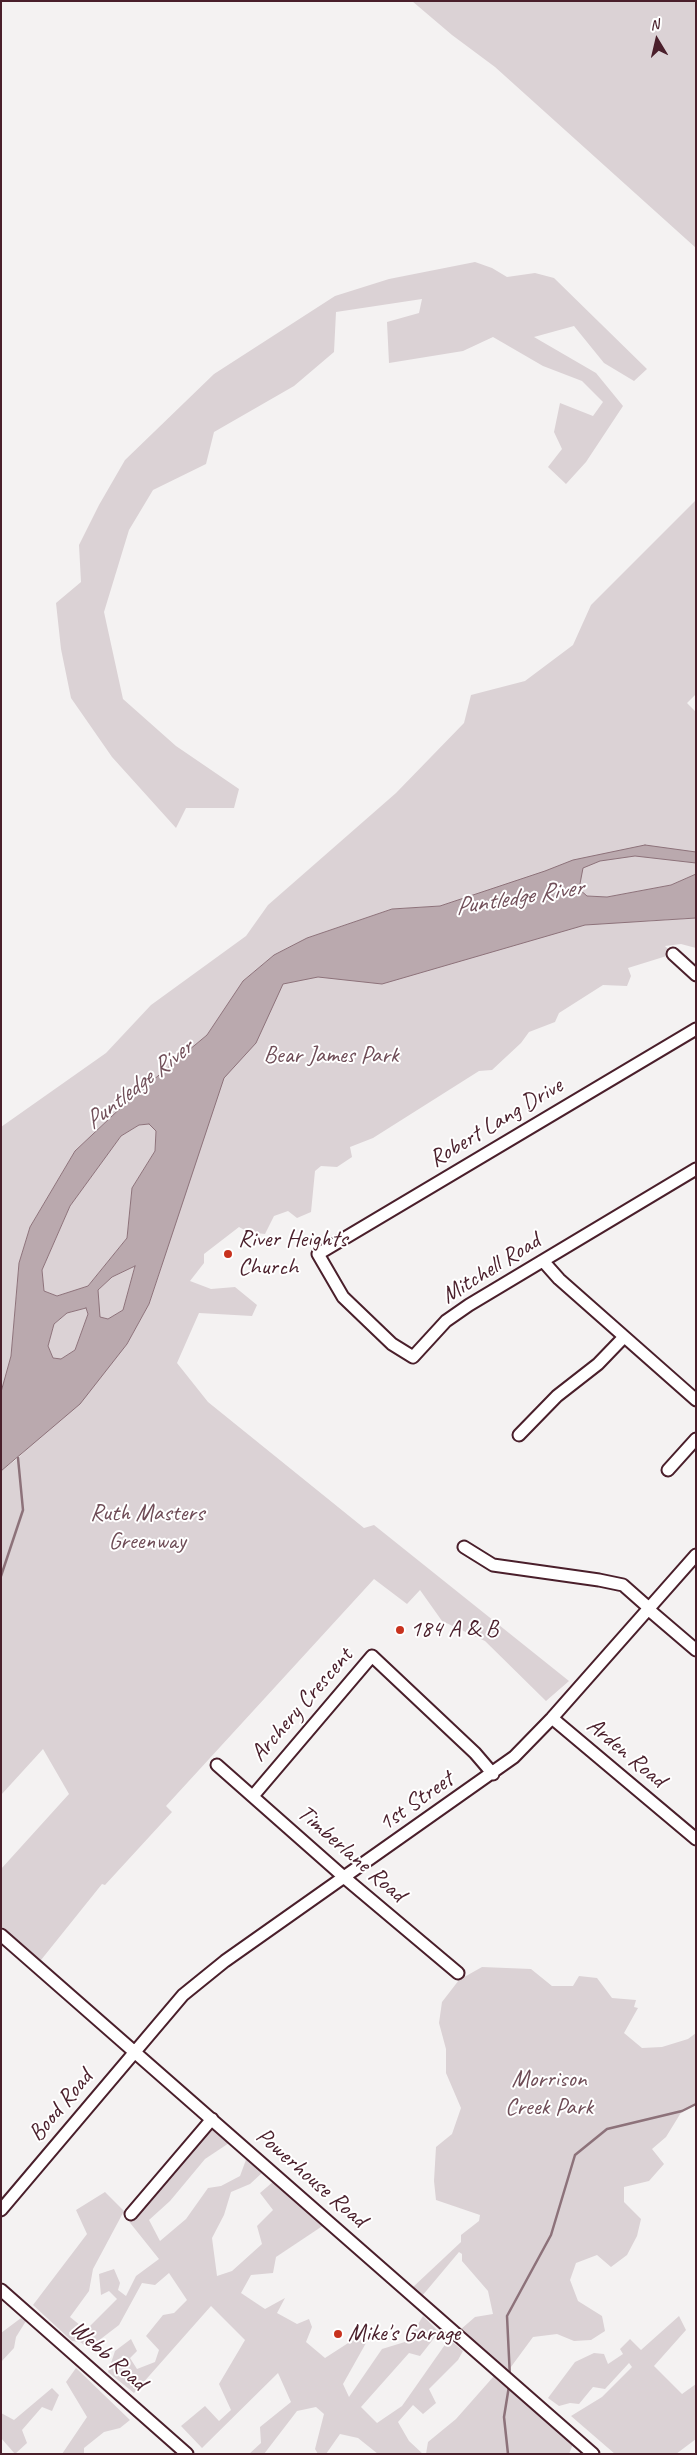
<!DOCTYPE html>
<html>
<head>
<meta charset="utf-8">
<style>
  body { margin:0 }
  #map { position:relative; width:697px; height:2455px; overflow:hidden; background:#f4f2f2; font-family:Caveat,sans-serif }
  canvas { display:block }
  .frame { position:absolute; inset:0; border:2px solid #4a1f2b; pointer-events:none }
  .north { position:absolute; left:632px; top:15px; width:50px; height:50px; -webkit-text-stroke:4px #fff; paint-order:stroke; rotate:351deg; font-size:14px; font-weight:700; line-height:20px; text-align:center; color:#4a1f2b }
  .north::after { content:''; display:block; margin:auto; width:18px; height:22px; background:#4a1f2b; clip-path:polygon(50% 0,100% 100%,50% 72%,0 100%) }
</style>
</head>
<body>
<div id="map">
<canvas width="697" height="2455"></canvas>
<div class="frame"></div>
<div class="north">N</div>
</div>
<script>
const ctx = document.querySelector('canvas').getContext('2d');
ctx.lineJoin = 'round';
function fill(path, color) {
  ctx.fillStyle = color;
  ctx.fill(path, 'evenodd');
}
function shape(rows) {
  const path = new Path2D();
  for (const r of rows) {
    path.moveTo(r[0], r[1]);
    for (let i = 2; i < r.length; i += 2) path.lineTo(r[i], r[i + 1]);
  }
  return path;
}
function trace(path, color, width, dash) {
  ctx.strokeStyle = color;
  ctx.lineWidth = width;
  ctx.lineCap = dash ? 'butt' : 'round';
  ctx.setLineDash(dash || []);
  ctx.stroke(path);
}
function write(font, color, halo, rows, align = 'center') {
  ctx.font = font + ' Caveat,sans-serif';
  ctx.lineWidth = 4;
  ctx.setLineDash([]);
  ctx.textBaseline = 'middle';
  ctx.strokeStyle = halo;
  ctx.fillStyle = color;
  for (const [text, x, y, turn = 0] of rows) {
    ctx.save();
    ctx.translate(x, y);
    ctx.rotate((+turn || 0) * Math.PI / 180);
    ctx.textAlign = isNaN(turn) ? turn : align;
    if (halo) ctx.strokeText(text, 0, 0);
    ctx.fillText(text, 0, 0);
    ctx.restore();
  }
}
fill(shape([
  [412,1,696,1,696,248,495,67,452,35],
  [475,262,492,268,507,277,535,273,554,278,647,369,634,381,604,363,574,326,534,337,596,373,623,406,586,462,566,484,548,467,562,449,554,432,560,403,593,416,603,402,582,381,543,366,493,337,463,351,389,363,387,322,419,313,422,299,336,312,334,352,294,386,214,432,206,464,153,490,129,530,104,612,123,699,176,746,239,789,234,808,186,808,176,828,112,757,71,698,61,649,56,603,81,582,79,545,99,505,125,460,214,374,335,296,389,279],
  [696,500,696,694,687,703,696,712,696,874,671,885,607,897,587,896,545,872,440,906,392,909,307,938,274,955,243,981,207,1035,128,1101,75,1151,30,1227,19,1263,11,1356,1,1392,1,1127,106,1053,151,1005,246,936,268,905,396,793,464,723,471,695,525,681,573,645,591,605],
  [634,916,640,922,696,918,696,948,681,944,665,946,673,954,628,968,631,976,627,986,603,985,559,1013,555,1022,529,1032,521,1043,492,1070,479,1071,373,1138,350,1147,352,1157,337,1167,321,1166,315,1171,311,1212,297,1218,288,1211,274,1216,265,1234,248,1232,239,1227,204,1254,204,1263,190,1281,211,1289,235,1287,257,1305,252,1316,199,1313,177,1363,208,1402,364,1528,374,1525,569,1681,546,1701,485,1641,442,1621,420,1590,407,1604,374,1579,166,1806,172,1812,105,1885,102,1884,41,1960,1,1926,1,1869,69,1794,43,1749,1,1795,1,1471,18,1458,127,1344,149,1304,162,1265,157,1256,206,1088,269,991,292,974],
  [150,1124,156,1131,155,1151,132,1188,127,1238,88,1286,57,1296,44,1291,42,1270,70,1206,121,1136,139,1125],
  [135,1266,123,1310,108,1319,99,1317,98,1290,112,1277],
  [86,1308,88,1314,75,1350,61,1359,53,1358,48,1346,54,1324,67,1313],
  [482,1967,531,1969,552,1986,573,1986,579,1976,597,1978,612,1998,636,2000,634,2007,638,2008,624,2033,642,2048,662,2047,688,2039,696,2033,696,2103,682,2111,666,2137,652,2149,664,2164,649,2181,624,2187,624,2202,641,2219,637,2236,627,2255,611,2267,597,2255,576,2263,570,2280,578,2301,602,2316,605,2331,591,2340,574,2341,557,2334,533,2337,508,2371,460,2330,475,2317,493,2314,488,2291,462,2261,462,2254,459,2252,422,2296,412,2288,461,2242,461,2235,479,2221,480,2215,436,2200,434,2181,436,2147,452,2134,461,2108,446,2073,446,2049,439,2023,442,2002,459,1980],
  [210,2127,232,2141,205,2159,170,2201,149,2220,160,2241,186,2219,208,2188,221,2186,240,2176,247,2157,263,2172,250,2184,231,2192,224,2215,212,2238,217,2276,232,2271,262,2244,257,2226,273,2210,260,2193,274,2181,324,2225,276,2257,273,2273,251,2275,241,2293,265,2309,285,2298,277,2313,297,2324,309,2319,312,2327,306,2342,325,2358,359,2336,366,2343,343,2384,349,2397,382,2349,408,2341,423,2316,439,2332,420,2356,409,2353,361,2407,377,2423,402,2406,449,2339,463,2351,458,2360,429,2389,436,2403,423,2414,413,2405,398,2422,409,2441,423,2454,378,2454,358,2438,340,2434,326,2454,318,2454,315,2449,324,2414,316,2407,297,2411,264,2454,249,2454,261,2443,260,2427,291,2402,278,2373,202,2448,181,2426,205,2406,219,2421,231,2410,219,2384,245,2340,211,2306,134,2393,108,2372,115,2351,131,2339,137,2351,130,2358,137,2369,155,2362,159,2350,146,2336,163,2315,174,2313,187,2300,169,2273,155,2285,142,2283,119,2325,89,2348,80,2342,72,2341,33,2305,87,2234,76,2210,105,2192,124,2211,93,2269,89,2291,70,2317,86,2330,117,2299,109,2291,101,2295,99,2274,114,2269,120,2283,118,2290,126,2296,136,2276,159,2259,127,2219],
  [679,2316,686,2330,654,2366,682,2394,696,2384,696,2439,676,2454,615,2454,571,2416,602,2397,632,2367,629,2363,605,2389,593,2387,579,2404,570,2403,559,2406,548,2398,575,2362,594,2353,604,2354,608,2364,623,2354,620,2349,630,2339,641,2350],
  [21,2318,26,2321,16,2337,14,2348,1,2362,1,2333],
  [76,2368,130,2420,120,2428,104,2432,84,2448,84,2454,62,2454,87,2417,66,2382],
  [494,2376,573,2444,569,2454,426,2454,428,2442,456,2419],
  [52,2388,59,2395,52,2411,42,2407,22,2430,27,2443,15,2454,1,2438,1,2413,14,2420]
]), '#dbd2d5');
const water = shape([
  [645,845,696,852,696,863,635,856,600,861,583,868,579,889,587,896,607,897,671,885,696,874,696,918,585,925,382,984,318,977,283,984,256,1043,224,1078,149,1304,127,1344,80,1404,1,1471,1,1392,11,1356,19,1263,30,1227,75,1151,128,1101,207,1035,243,981,274,955,307,938,392,909,440,906,545,871,573,860,645,845],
  [149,1124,156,1131,155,1151,132,1188,127,1238,88,1286,57,1296,44,1291,42,1270,70,1206,121,1136,139,1125,149,1124],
  [135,1266,123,1310,108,1319,100,1317,98,1290,112,1277,135,1266],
  [86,1308,88,1314,75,1350,61,1359,53,1358,48,1346,54,1324,67,1313,86,1308]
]);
fill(water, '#baa9ae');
trace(water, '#8d727a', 1);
trace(shape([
  [1,1576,23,1510,18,1458],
  [510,2378,507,2316,551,2235,575,2155,607,2129,682,2111,696,2104],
  [508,2454,504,2417,509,2386]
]), '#8d727a', 2.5);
const minor = shape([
  [673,954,696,975],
  [696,1029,318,1254,343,1297,392,1344,413,1357,446,1321,469,1305,696,1169],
  [543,1261,559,1279,696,1400],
  [519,1435,557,1396,598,1364,624,1337],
  [668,1470,696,1439],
  [464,1547,493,1565,599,1580,623,1585,649,1608],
  [648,1609,696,1650],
  [552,1718,696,1839],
  [217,1765,345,1878,458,1973],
  [253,1796,372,1656,475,1753,493,1774],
  [1,1935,593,2454],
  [1,2210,183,1995,225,1961,514,1757,552,1718,696,1555],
  [131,2214,212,2119],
  [1,2290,187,2454]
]);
trace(minor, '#4a1f2b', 15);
trace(minor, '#fff', 11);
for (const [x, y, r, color] of [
  [228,1254,5,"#c8321e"],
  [400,1630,5,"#c8321e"],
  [338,2334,5,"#c8321e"]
]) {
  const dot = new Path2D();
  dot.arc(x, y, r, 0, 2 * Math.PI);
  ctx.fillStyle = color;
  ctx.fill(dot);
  trace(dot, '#fff', 2);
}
write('24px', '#6e4c56', '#fff', [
  ["Bear James Park",331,1056],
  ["Ruth Masters",147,1514],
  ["Greenway",147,1542],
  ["Morrison",549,2080],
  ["Creek Park",549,2108]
]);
write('24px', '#4a1f2b', '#fff', [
  ["Robert Lang Drive",496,1123,-31],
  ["Mitchell Road",491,1269,-32],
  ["Archery Crescent",302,1705,-49],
  ["Arden Road",626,1753,40],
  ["1st Street",416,1802,-35],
  ["Timberlane Road",351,1854,41],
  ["Bood Road",61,2106,-50],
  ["Powerhouse Road",311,2178,41],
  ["Webb Road",108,2356,41]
]);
write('24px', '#4a1f2b', '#fff', [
  ["River Heights",238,1240],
  ["Church",238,1268],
  ["184 A & B",410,1630],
  ["Mike's Garage",348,2334]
], 'left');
write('italic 25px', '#714f59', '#fff', [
  ["Puntledge River",519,898,-9],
  ["Puntledge River",139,1085,-38]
]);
</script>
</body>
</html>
